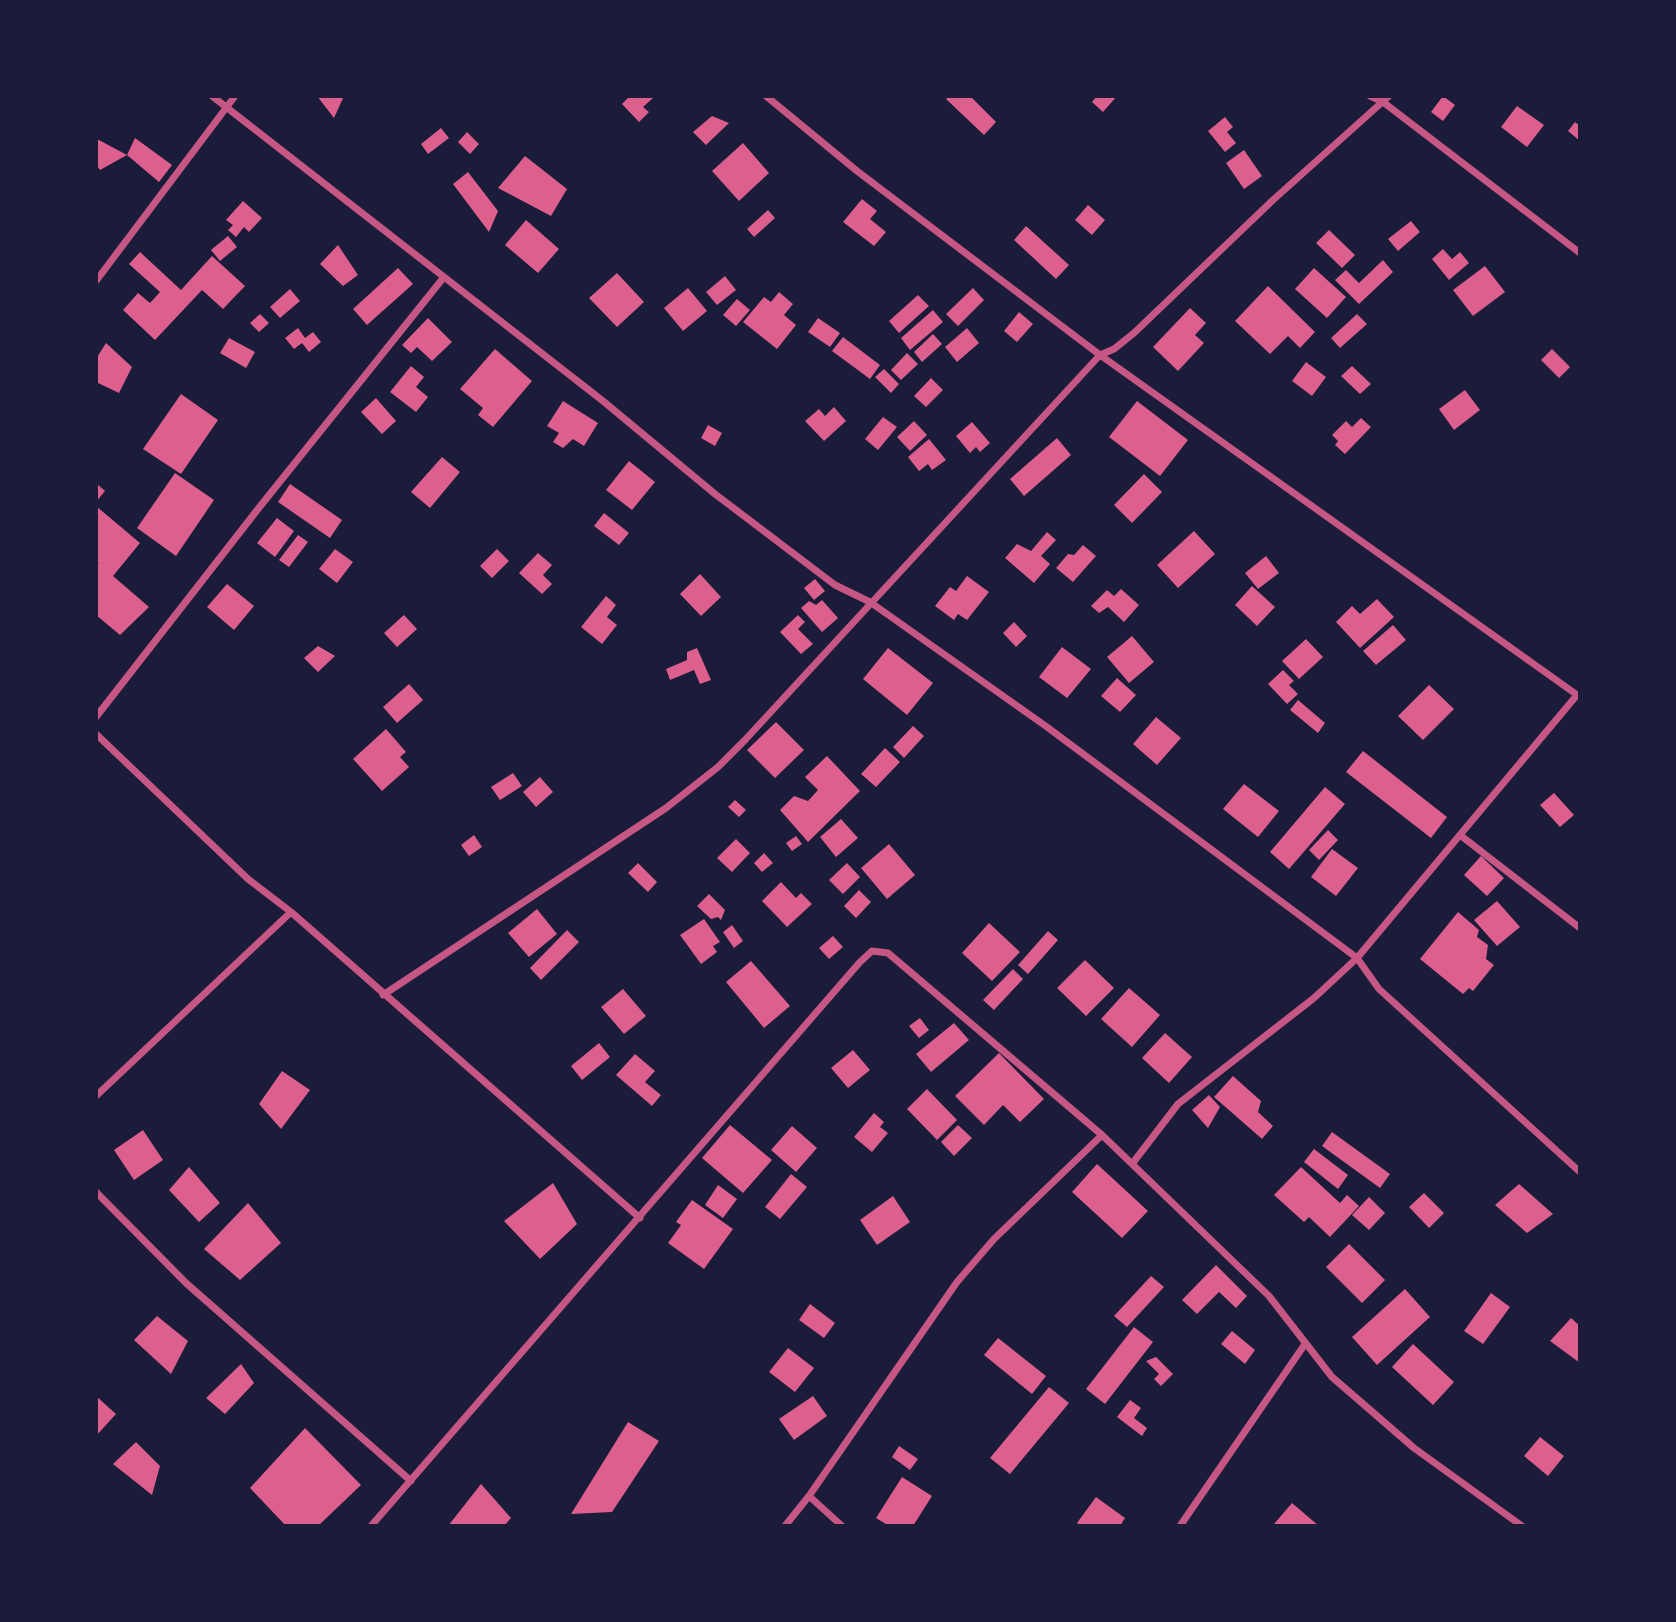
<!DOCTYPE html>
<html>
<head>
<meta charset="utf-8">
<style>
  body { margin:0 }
  #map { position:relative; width:1676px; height:1622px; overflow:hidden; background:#1b1b3a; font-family:Jost,sans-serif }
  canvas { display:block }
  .frame { position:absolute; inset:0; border:98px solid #1b1b3a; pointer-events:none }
</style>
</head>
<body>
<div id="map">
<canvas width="1676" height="1622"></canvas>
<div class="frame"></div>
</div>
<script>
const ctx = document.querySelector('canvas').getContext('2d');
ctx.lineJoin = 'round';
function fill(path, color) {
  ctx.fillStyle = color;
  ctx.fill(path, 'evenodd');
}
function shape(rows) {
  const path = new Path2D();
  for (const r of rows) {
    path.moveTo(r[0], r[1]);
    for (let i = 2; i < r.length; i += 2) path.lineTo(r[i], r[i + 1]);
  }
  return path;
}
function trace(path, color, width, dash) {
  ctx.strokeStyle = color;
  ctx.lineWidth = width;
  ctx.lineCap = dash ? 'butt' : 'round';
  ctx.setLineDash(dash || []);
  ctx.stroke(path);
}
fill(shape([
  [317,96,344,96,334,118],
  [630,96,653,98,643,107,649,112,639,122,622,104],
  [949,96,970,96,996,122,984,135,946,99],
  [1097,96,1117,96,1103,112,1092,102],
  [1443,96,1455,105,1443,121,1431,112],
  [1517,106,1544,125,1527,147,1501,127],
  [712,116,729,123,706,145,693,132],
  [1225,117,1233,127,1227,132,1236,143,1225,152,1208,131],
  [1575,122,1580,126,1580,141,1568,131],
  [441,128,449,138,428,154,421,144],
  [467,132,479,144,470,154,458,142],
  [135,138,172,165,159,182,127,155],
  [97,139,127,155,100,170,96,164],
  [743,143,769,173,739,201,712,171],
  [1244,150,1262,176,1244,189,1226,163],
  [525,156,567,189,551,216,498,188],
  [468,172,498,211,489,232,453,184],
  [862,199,877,211,870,219,886,232,874,246,843,222],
  [243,201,262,218,249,232,244,227,236,237,228,230,233,225,226,220],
  [1088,205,1105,220,1092,235,1075,220],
  [768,210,775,218,754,237,747,229],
  [526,220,559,249,538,273,505,245],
  [1411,221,1420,232,1398,251,1388,239],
  [1026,226,1069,265,1056,279,1014,240],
  [1329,230,1355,255,1342,268,1316,243],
  [228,236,237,247,220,261,211,250],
  [338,245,358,275,343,286,320,264],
  [1443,249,1452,259,1460,252,1469,263,1449,280,1432,259],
  [140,252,181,290,212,256,245,286,223,309,202,290,155,340,123,310,138,293,150,303,160,292,129,264],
  [1383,260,1393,272,1359,304,1335,280,1346,270,1359,283],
  [1485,266,1505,292,1473,316,1453,290],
  [398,268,413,284,367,325,353,309],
  [1314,268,1346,297,1327,318,1295,289],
  [617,273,644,302,617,327,589,298],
  [725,276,736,290,717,305,706,292],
  [1268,286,1315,332,1300,348,1288,336,1270,354,1235,321],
  [688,288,707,311,683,331,664,308],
  [973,288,984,300,958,326,946,314],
  [290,289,300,301,280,318,270,307],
  [779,292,793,304,784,315,796,325,777,349,743,322,764,297,771,302],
  [918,295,929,306,899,333,889,321],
  [737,299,750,310,736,326,723,315],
  [1190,308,1206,323,1195,335,1204,343,1178,371,1153,347],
  [933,310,943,322,910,350,901,338],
  [1019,312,1033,324,1017,342,1004,331],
  [260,314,269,323,259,332,250,323],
  [1357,314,1367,324,1340,348,1331,338],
  [428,318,452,342,432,361,417,347,411,353,402,345],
  [818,318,840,333,830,347,808,332],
  [298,328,305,338,313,332,321,342,309,352,302,343,294,349,285,338],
  [967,328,979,343,957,362,945,347],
  [933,334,942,344,922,362,914,352],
  [843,337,880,365,870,379,832,351],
  [229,338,255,352,246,368,220,353],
  [106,343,132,367,119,393,96,382,96,359],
  [495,349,532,381,493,427,478,415,483,408,460,389],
  [1552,349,1570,367,1559,378,1541,360],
  [907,353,918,364,901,380,891,370],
  [1306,362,1326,377,1312,396,1292,381],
  [411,366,424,377,416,387,428,397,416,412,390,392],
  [1352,366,1371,384,1360,394,1341,376],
  [884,369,899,384,891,393,875,377],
  [931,378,943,390,926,407,914,396],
  [1465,390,1480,410,1454,430,1439,409],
  [181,394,218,420,181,474,143,449],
  [376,398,396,421,382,434,361,412],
  [563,401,598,423,584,446,573,439,563,448,553,442,559,433,547,426],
  [1137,401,1188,440,1160,476,1109,437],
  [834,407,846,421,824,441,805,421,819,409,825,416],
  [883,417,897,427,878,450,865,439],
  [1361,418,1371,427,1345,454,1335,445,1338,441,1332,435,1346,421,1352,427],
  [914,421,927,435,910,451,897,437],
  [972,422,990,443,980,452,976,447,970,453,956,436],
  [708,425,722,433,715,446,701,438],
  [1057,438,1071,455,1024,496,1010,479],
  [929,439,946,460,932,470,928,464,919,471,908,457],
  [442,457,460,472,430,508,411,492],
  [629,461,655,482,632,510,606,490],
  [175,473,214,500,176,556,137,528],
  [1144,474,1162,492,1132,523,1114,505],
  [96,483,105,491,96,502],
  [290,484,342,520,330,538,278,502],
  [96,506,140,543,113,576,149,607,120,635,96,615,96,565,99,563,96,561],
  [604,513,629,533,619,545,594,526],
  [277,518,294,531,275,557,257,543],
  [1194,531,1215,554,1178,588,1157,565],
  [1047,532,1056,540,1041,556,1050,564,1034,583,1005,558,1017,544,1031,551],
  [298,535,308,542,289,567,279,560],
  [1083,545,1096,556,1073,582,1056,568,1068,554,1074,555],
  [335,549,353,562,337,583,319,569],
  [497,549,509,561,492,578,480,566],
  [538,553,552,565,543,575,552,584,542,594,519,573],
  [1266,556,1279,573,1258,589,1245,573],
  [700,574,721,597,701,616,680,594],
  [967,576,989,592,967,620,958,614,954,620,935,606,950,587,956,591],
  [815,579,825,591,814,600,804,588],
  [227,584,254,606,234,630,207,607],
  [1252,586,1275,607,1257,626,1235,605],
  [1121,589,1139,605,1124,622,1108,607,1099,613,1091,606,1107,590,1114,596],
  [606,596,616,605,607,617,617,625,602,644,581,627],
  [1377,599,1394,617,1360,648,1336,622,1352,606,1360,614],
  [822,600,838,618,822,632,801,608,809,601,816,605],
  [404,615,417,629,397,647,384,633],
  [798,615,805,622,798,629,813,644,801,654,780,632],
  [1014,622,1027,636,1016,647,1003,633],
  [1393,625,1406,640,1376,665,1363,651],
  [1132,636,1154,662,1129,683,1107,657],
  [1306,639,1323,657,1299,679,1282,661],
  [318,646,335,656,318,672,304,658],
  [1062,647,1091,669,1067,698,1039,677],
  [697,648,711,680,700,684,694,670,670,680,666,669,687,660,687,652],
  [888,648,933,683,907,715,863,679],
  [1283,670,1294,681,1289,685,1298,694,1287,704,1268,684],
  [1117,678,1136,695,1120,712,1101,696],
  [409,684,423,700,397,723,383,707],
  [1429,685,1454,709,1423,740,1398,716],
  [1298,700,1325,723,1318,733,1290,710],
  [1156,717,1181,738,1157,765,1133,744],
  [776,722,804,750,775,778,747,750],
  [913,726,924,736,904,758,893,747],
  [386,729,406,752,400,757,409,767,382,791,353,759],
  [885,748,900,762,876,787,861,774],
  [1363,751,1447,817,1431,838,1346,772],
  [827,756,860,791,808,842,780,810,794,796,808,801,818,790,805,777],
  [513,773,522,786,500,800,491,787],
  [540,777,553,792,536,807,523,792],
  [1244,784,1279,811,1258,837,1223,809],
  [1325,787,1345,804,1289,869,1270,852],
  [1554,793,1574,815,1560,827,1540,805],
  [735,800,746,810,739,817,728,807],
  [841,819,858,838,836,857,820,837],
  [1328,830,1338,840,1319,860,1309,850],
  [474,835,482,847,469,856,461,845],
  [796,836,802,844,792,851,786,843],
  [736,839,750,853,732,872,717,858],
  [889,844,915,875,887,899,861,868],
  [1332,849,1358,868,1336,896,1311,877],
  [764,853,773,863,762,872,754,863],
  [1481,856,1504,878,1487,896,1464,875],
  [638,863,657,882,648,892,628,873],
  [847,863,860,877,843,894,829,880],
  [781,882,796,898,801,893,812,904,787,927,762,901],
  [859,890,871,902,856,918,844,906],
  [709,894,725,910,721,920,718,917,711,919,697,906],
  [1497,901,1520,927,1497,946,1474,920],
  [537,909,557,934,529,957,508,933],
  [1458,912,1479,930,1477,937,1488,945,1486,959,1494,965,1473,991,1469,988,1463,994,1420,959],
  [704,919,720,942,713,946,717,952,701,964,680,935],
  [989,923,1020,952,992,981,962,953],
  [732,925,743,941,734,948,723,932],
  [567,930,579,942,541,980,530,968],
  [1048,931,1058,940,1028,974,1018,965],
  [833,936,843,947,829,959,819,948],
  [1085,960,1114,988,1086,1016,1057,988],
  [751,961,790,1006,764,1028,726,982],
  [1013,969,1023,979,994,1010,983,1000],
  [1129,988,1160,1015,1132,1047,1101,1019],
  [623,989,646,1016,624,1034,601,1007],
  [920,1018,929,1030,919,1038,909,1026],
  [954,1023,969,1040,931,1072,916,1054],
  [1165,1033,1192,1057,1169,1083,1142,1058],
  [599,1043,610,1057,582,1080,571,1066],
  [853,1050,870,1070,848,1088,831,1068],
  [999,1053,1044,1099,1020,1122,1003,1105,984,1125,955,1096],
  [635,1054,655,1071,645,1082,661,1095,652,1106,616,1075],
  [282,1071,310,1090,281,1129,259,1104],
  [1233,1076,1261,1101,1258,1112,1273,1126,1262,1139,1214,1097],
  [927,1089,957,1120,937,1140,907,1109],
  [1209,1095,1220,1107,1208,1128,1192,1110],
  [874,1113,884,1122,880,1127,888,1133,872,1152,854,1137],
  [730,1125,772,1160,743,1193,702,1158],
  [958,1125,972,1138,954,1156,941,1142],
  [792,1126,817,1148,796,1172,771,1150],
  [143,1130,163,1160,134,1180,114,1150],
  [1332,1132,1390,1174,1380,1188,1322,1146],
  [1314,1149,1348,1175,1338,1189,1304,1162],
  [1097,1164,1148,1211,1122,1238,1072,1192],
  [189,1167,220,1203,199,1222,169,1190],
  [1301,1167,1340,1203,1347,1195,1359,1206,1330,1237,1309,1217,1304,1222,1274,1195],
  [791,1174,807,1187,780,1219,765,1207],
  [553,1183,577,1224,540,1259,504,1221],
  [1519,1184,1553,1214,1527,1233,1495,1205],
  [718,1185,737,1199,723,1218,705,1205],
  [1424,1193,1444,1213,1429,1228,1409,1207],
  [893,1196,910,1222,877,1245,860,1220],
  [1369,1197,1385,1213,1369,1230,1352,1215],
  [692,1200,733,1229,704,1269,668,1243,681,1225,676,1222],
  [248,1203,281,1243,240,1280,204,1249],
  [1349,1244,1385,1280,1362,1303,1326,1267],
  [1216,1265,1247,1296,1236,1308,1219,1292,1197,1314,1182,1300],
  [1151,1276,1164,1287,1127,1327,1114,1316],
  [1405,1289,1430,1317,1377,1365,1352,1337],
  [1491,1293,1510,1307,1483,1344,1464,1331],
  [810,1304,835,1323,824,1338,799,1320],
  [157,1316,188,1341,171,1374,134,1340],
  [1571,1318,1580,1326,1580,1363,1550,1341],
  [1134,1327,1153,1342,1105,1404,1086,1389],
  [1232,1331,1255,1350,1245,1364,1221,1344],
  [998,1338,1046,1376,1032,1394,984,1355],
  [1413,1344,1454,1382,1433,1405,1392,1367],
  [788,1348,814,1368,795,1392,769,1372],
  [1156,1357,1173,1374,1161,1386,1154,1379,1159,1374,1146,1361],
  [241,1364,254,1383,225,1414,206,1398],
  [1049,1387,1069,1403,1010,1474,990,1458],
  [96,1396,116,1414,96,1436],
  [813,1396,827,1416,794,1440,779,1419],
  [1130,1400,1141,1408,1134,1418,1147,1428,1142,1436,1117,1417],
  [628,1422,659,1441,612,1512,571,1514],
  [305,1428,361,1485,318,1526,286,1526,250,1488],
  [1540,1437,1564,1456,1548,1476,1524,1456],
  [136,1442,160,1466,152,1495,113,1464],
  [899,1446,918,1459,910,1470,892,1457],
  [902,1477,932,1496,913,1526,889,1526,876,1518],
  [481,1484,511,1518,504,1526,448,1526],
  [1096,1497,1125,1518,1120,1526,1081,1526,1077,1523],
  [1292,1503,1319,1526,1274,1524]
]), '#dd5f8e');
trace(shape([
  [212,96,603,401,715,494,835,585,870,602,1047,727,1357,958,1379,989,1580,1172],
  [766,96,857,171,1100,355,1580,697],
  [1370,96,1383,102,1580,253],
  [96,281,235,96],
  [96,717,258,509,444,277],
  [96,734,248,879,291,912,640,1218],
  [1460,835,1580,928],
  [383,995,666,808,718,767,745,740,1100,355,1114,349,1134,333,1273,200,1389,96],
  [96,1096,291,912],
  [1132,1164,1178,1104,1314,998,1357,958,1577,695],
  [96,1192,186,1283,411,1481],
  [809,1496,842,1526],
  [371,1526,860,962,872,951,888,953,1102,1135,1269,1296,1332,1377,1354,1396,1414,1448,1522,1526],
  [785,1526,809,1496,957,1282,994,1239,1102,1135],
  [1180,1526,1305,1344]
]), '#c65784', 7);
</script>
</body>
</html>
